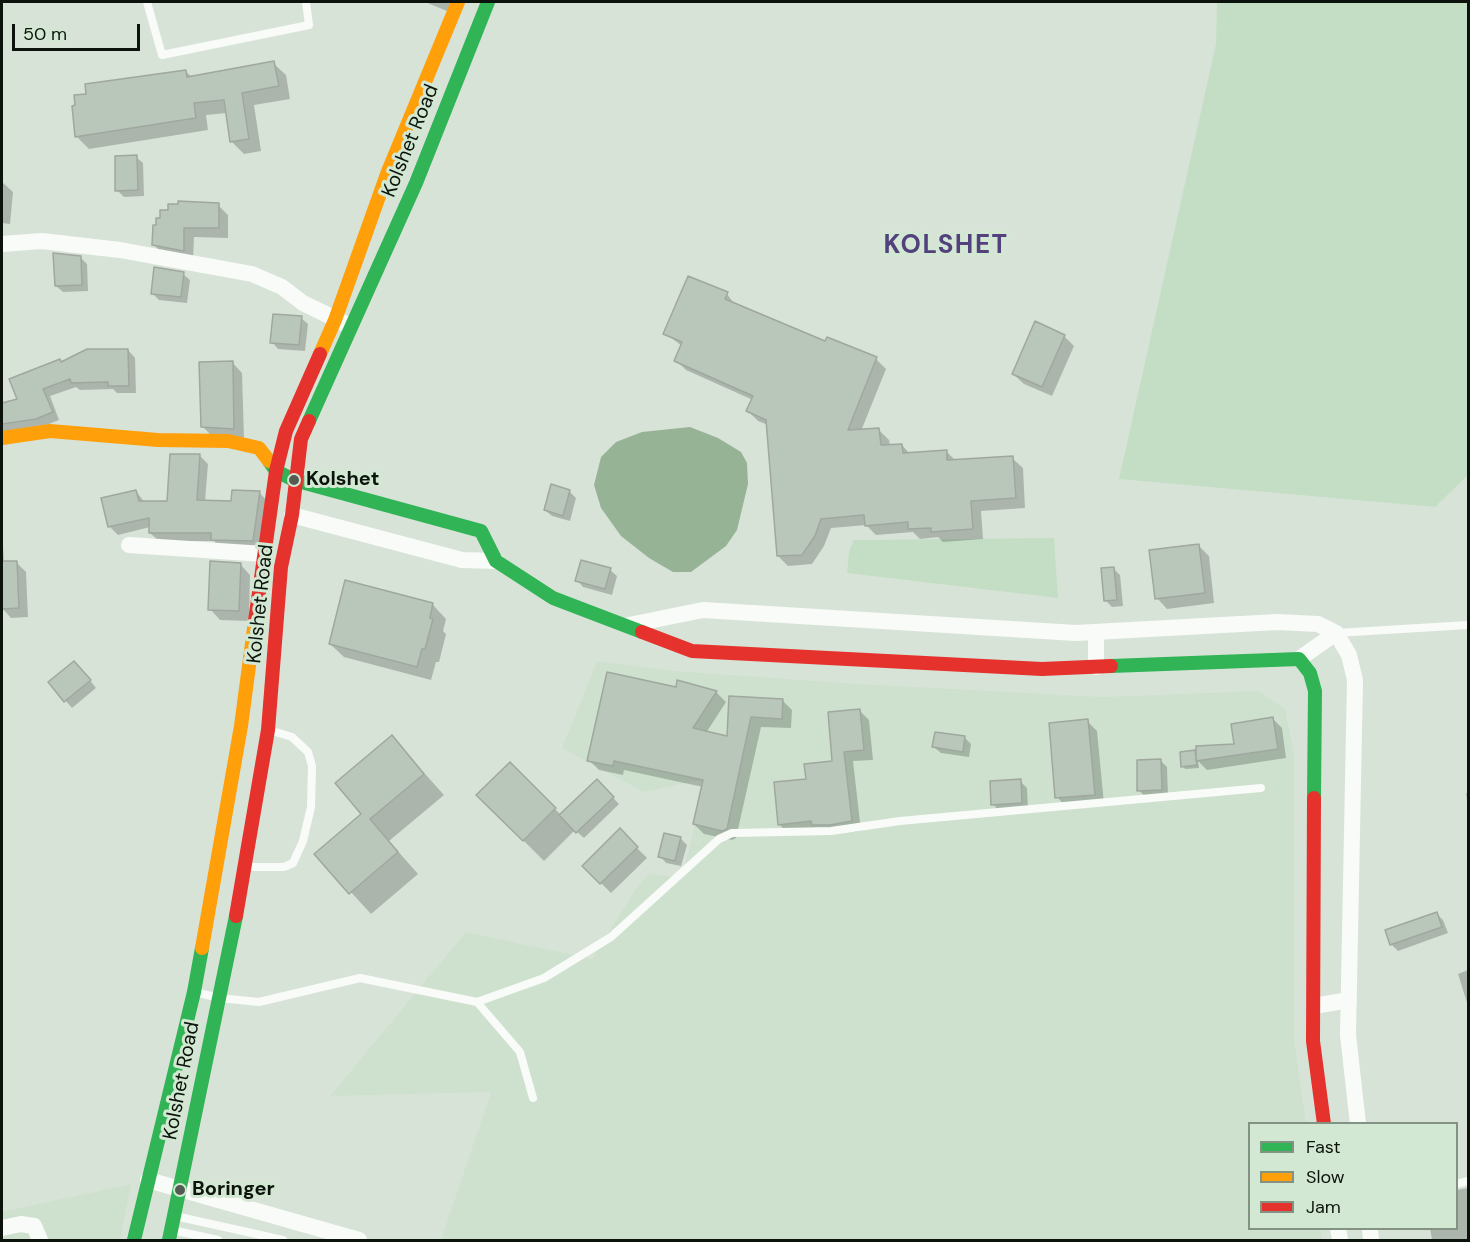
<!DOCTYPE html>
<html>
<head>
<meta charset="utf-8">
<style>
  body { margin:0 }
  #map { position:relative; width:1470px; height:1242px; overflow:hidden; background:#d8e3d8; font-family:"DM Sans",sans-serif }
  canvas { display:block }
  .frame { position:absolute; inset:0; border:3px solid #0c130c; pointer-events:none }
  .legend { position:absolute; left:1248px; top:1122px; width:210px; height:108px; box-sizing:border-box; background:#d3e8d3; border:2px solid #839383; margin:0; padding:8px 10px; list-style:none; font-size:18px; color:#0c130c }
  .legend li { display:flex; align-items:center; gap:12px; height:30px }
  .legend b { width:30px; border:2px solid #839383 }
  .scale { position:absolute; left:12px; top:24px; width:128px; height:27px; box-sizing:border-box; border:3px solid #0c130c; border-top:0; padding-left:8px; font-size:18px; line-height:21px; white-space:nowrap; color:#0c130c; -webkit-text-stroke:4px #d3e8d3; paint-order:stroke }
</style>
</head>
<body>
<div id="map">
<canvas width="1470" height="1242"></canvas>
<div class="frame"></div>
<ul class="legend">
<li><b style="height:8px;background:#30b455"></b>Fast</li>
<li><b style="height:8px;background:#ff9f0a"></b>Slow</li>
<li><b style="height:8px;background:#e5322d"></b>Jam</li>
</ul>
<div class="scale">50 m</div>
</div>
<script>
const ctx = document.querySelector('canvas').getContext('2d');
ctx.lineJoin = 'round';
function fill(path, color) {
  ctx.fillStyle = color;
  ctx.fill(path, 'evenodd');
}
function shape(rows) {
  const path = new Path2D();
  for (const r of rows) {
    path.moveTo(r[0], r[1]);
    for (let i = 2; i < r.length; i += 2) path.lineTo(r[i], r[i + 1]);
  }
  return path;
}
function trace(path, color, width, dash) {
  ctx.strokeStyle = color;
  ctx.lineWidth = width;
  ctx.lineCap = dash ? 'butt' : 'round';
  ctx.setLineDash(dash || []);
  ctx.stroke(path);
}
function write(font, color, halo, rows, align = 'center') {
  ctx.font = font + ' "DM Sans",sans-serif';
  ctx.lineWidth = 6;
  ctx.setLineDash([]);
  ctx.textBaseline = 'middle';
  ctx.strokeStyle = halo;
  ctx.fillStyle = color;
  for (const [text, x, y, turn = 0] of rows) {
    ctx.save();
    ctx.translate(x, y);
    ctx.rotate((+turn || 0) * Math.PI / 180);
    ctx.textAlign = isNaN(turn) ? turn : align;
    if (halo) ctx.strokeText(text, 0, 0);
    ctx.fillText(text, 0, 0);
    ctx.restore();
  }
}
fill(shape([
  [597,661,673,671,859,684,1103,697,1258,691,1285,709,1294,751,1294,1040,1306,1123,1250,1124,1250,1228,1321,1229,1322,1240,441,1240,491,1092,330,1096,466,932,592,959,637,887,649,874,682,878,706,779,644,792,562,748],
  [131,1184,120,1240,2,1240,2,1212]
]), '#cee1ce');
fill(shape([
  [1217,2,1468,2,1468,475,1435,507,1119,479,1216,44],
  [1054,538,1058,598,847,573,849,551,854,540]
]), '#c4dec5');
fill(shape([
  [690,427,718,438,741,452,747,463,748,484,737,530,726,546,691,572,673,572,649,558,621,536,601,508,594,485,601,457,616,442,642,432]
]), '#96b396');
fill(shape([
  [425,2,451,2,447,11],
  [273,63,286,75,290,99,254,105,261,151,244,154,231,141,227,113,206,115,208,130,89,149,76,136,186,72,192,77],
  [136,157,143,163,144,196,124,197,117,190],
  [2,182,13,192,10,224,2,223],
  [218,205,228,215,228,238,194,237,193,260,164,255,154,245,161,219],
  [80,257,87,264,88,291,63,292,56,286],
  [183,274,190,280,187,303,159,300,152,293],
  [727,294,736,306,826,343,876,359,886,369,861,431,879,430,889,440,890,446,902,445,910,454,946,451,956,461,1012,458,1023,468,1025,508,981,511,983,539,943,542,938,537,920,539,913,532,876,535,866,525,831,528,824,546,812,564,788,566,778,556,768,425,758,421,748,411,753,400,686,370,676,360,682,346,665,333],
  [301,318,308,324,305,351,278,349,272,342],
  [1064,336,1074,346,1052,396,1024,384,1013,374],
  [128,350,135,358,136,393,117,393,113,389,80,390,76,387,50,396,59,420,44,426,2,435,2,405,19,400,61,363],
  [232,362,242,373,244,438,213,437,202,426],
  [200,456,208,464,205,501,232,502,259,492,267,501,261,548,221,548,214,541,159,541,150,533,150,527,118,535,110,527,136,491,145,503,168,503],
  [569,491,576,498,570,521,552,516,545,510],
  [2,527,4,563,16,562,26,572,28,617,11,618,2,608],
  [1198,545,1209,556,1214,603,1167,609,1157,598],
  [240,564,250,575,249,621,220,620,210,609],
  [1113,568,1120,575,1123,606,1112,607,1106,601],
  [610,570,617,576,612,595,583,587,577,580],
  [433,605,446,619,443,631,446,634,439,662,436,662,431,680,344,657,330,644],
  [81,669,96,688,72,708,50,683],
  [677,689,716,692,726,702,706,733,728,738,730,698,782,700,792,710,791,728,761,727,736,838,732,840,704,834,694,824,703,787,624,770,623,775,599,770,589,760],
  [860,711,869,720,873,760,853,761,861,831,789,834,779,824,833,762],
  [1273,719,1282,728,1286,758,1207,770,1198,761,1199,768,1185,769,1183,766,1195,752,1198,754,1235,745],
  [1087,721,1097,731,1104,804,1067,808,1057,797],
  [392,737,444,795,389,841,418,874,371,914,316,854,363,814],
  [965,738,971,744,969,757,941,753,934,747],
  [1161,761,1167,767,1168,796,1145,797,1139,790],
  [510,764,561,815,597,781,619,804,584,838,575,830,544,861,478,795],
  [1020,781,1027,788,1028,810,999,811,993,804],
  [1466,793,1468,793,1468,808],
  [620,831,647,858,611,893,584,866],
  [680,838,687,845,681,866,666,863,660,856],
  [1437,914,1443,920,1448,933,1398,951,1391,944],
  [1468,970,1468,1006,1458,974],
  [1468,1188,1468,1240,1432,1240,1430,1228,1456,1228,1456,1190]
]), '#0003');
const building = shape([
  [274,61,279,86,242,93,249,139,230,142,224,100,194,103,196,118,75,137,72,106,75,105,74,95,86,94,85,84,186,70,187,77,274,61],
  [137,155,138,190,115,191,115,156,137,155],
  [178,201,219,203,219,228,184,228,184,251,152,245,153,225,156,225,156,218,160,218,160,210,168,210,168,204,178,204,178,201],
  [53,253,81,256,82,285,55,286,53,253],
  [154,267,184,272,181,297,151,294,154,267],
  [688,276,728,292,725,299,825,341,827,337,877,357,848,430,879,428,881,445,902,444,903,453,947,450,947,460,1013,456,1016,498,971,501,973,529,931,532,931,528,908,529,908,522,865,526,864,515,821,519,815,536,802,555,777,556,766,420,746,411,753,396,674,361,682,342,663,334,688,276],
  [273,314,302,316,299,345,270,343,273,314],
  [1035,321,1065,335,1042,387,1012,374,1035,321],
  [87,349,128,349,129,386,108,386,108,382,71,383,70,379,43,389,53,412,36,419,2,424,2,403,17,399,9,379,60,359,61,362,87,349],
  [233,361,234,429,201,427,199,362,233,361],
  [170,454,200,454,197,500,231,501,232,490,260,491,253,541,211,540,211,533,149,533,149,518,108,527,101,498,136,490,139,501,167,501,170,454],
  [551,484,570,490,563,516,544,510,551,484],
  [1199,544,1205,593,1155,599,1149,550,1199,544],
  [581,560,611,568,605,589,575,581,581,560],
  [2,561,17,561,19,608,2,609,2,561],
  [210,561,241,563,239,611,208,610,210,561],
  [1114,567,1117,600,1104,601,1101,568,1114,567],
  [345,580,433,603,430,618,433,619,425,649,422,649,417,667,329,644,345,580],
  [74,661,91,680,64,702,48,682,74,661],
  [607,672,676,687,677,680,717,691,693,728,727,736,729,696,783,699,782,719,751,717,727,829,722,831,693,824,703,780,614,761,613,766,587,761,607,672],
  [860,709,864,750,844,752,852,821,830,825,812,825,811,821,778,825,774,782,806,779,804,764,832,761,828,712,860,709],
  [1273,717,1278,749,1196,761,1196,746,1234,744,1231,724,1273,717],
  [1088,719,1095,795,1055,798,1049,723,1088,719],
  [935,732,965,736,963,752,932,747,935,732],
  [392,735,424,774,370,819,398,852,349,894,314,854,361,814,335,783,392,735],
  [1195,750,1197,765,1181,767,1180,752,1195,750],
  [1161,759,1162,790,1137,791,1137,760,1161,759],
  [510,762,556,808,523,841,476,795,510,762],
  [597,779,614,797,576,833,559,815,597,779],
  [1021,779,1022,803,991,805,990,781,1021,779],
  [620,828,638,847,600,884,582,866,620,828],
  [664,833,681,837,675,861,658,857,664,833],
  [1437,912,1442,927,1390,945,1385,930,1437,912]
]);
fill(building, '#b9c6ba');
trace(building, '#9fa79f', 1.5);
trace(shape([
  [147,2,162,55,309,25,306,2],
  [1336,633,1468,625],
  [246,867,284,867,293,863,303,841,311,807,312,766,308,752,292,737,269,730],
  [195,992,219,998,259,1002,360,978,477,1002,520,1052,533,1098],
  [477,1002,544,978,611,937,719,839,732,833,831,831,900,821,1261,788],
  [1456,1184,1468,1181],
  [175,1216,283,1240],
  [172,1230,218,1240]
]), '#f9fbf9', 8);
trace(shape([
  [2,244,42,241,120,250,252,274,282,287,303,303,344,323],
  [292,515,462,560,496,561],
  [129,545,264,554],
  [629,625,703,610,1076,633,1277,622,1318,624,1336,633,1349,655,1355,680,1348,1035,1358,1124],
  [1096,632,1096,667],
  [1299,659,1336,633],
  [1314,1006,1349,1000],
  [148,1180,359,1240],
  [2,1228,21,1224,34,1226,40,1240],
  [1338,1228,1340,1240],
  [1370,1228,1371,1240]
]), '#f9fbf9', 16);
trace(shape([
  [309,421,416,183,488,2],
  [269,461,276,471,294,480,481,531,496,561,553,598,642,632],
  [1111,666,1299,659,1310,673,1315,691,1314,798],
  [134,1240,194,992,202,948],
  [169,1240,236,916]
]), '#30b455', 14);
trace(shape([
  [320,354,335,320,387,174,458,2],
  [2,438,50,431,158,440,228,441,259,448,269,461],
  [202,948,241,726,255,621]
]), '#ff9f0a', 14);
trace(shape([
  [255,621,276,471,286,431,320,354],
  [642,632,692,651,1042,669,1111,666],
  [1314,798,1313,1041,1324,1124],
  [236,916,268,730,281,567,292,515,301,439,309,421]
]), '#e5322d', 14);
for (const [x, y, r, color] of [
  [294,480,6,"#535c53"],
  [180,1190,6,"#535c53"]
]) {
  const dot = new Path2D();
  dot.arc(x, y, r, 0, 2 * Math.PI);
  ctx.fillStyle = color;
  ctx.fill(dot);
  trace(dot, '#d3e8d3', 2);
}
write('20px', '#0c130c', '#d3e8d3', [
  ["Kolshet Road",411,141,-68],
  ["Kolshet Road",261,604,-84],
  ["Kolshet Road",182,1081,-79]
]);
write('bold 20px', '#0c130c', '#d3e8d3', [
  ["Kolshet",306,480],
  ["Boringer",192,1190]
], 'left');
ctx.letterSpacing = '1.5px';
write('bold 26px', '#53417e', '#d3e8d3', [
  ["KOLSHET",946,246]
]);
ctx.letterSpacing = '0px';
</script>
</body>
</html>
